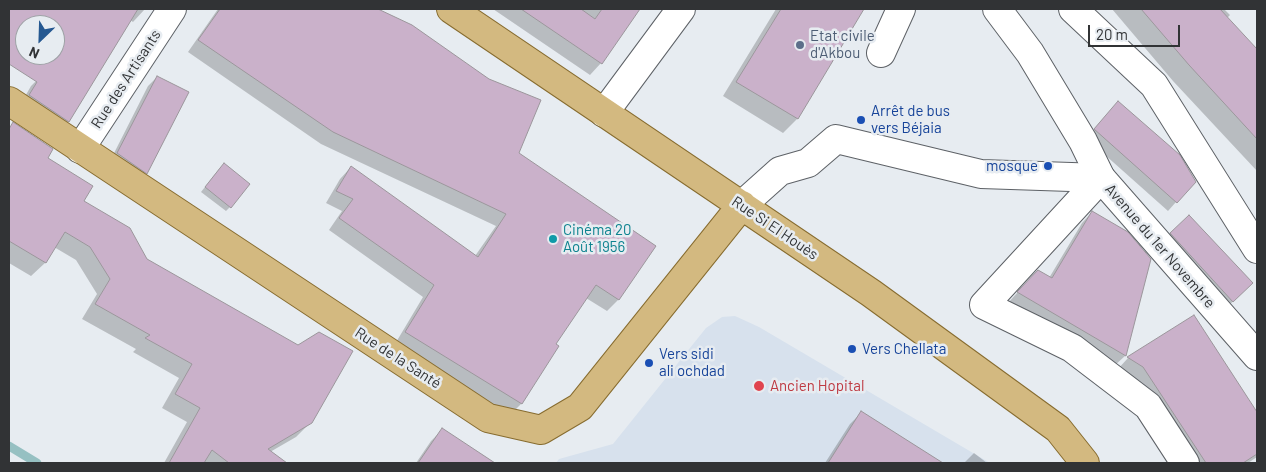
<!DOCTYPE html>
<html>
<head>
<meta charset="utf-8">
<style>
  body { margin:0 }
  #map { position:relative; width:1266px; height:472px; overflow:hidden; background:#e7ecf1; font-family:Barlow,sans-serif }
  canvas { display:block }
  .frame { position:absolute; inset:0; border:10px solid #313335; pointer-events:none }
  .north { position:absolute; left:15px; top:15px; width:50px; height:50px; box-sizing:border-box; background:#e7ecf1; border:1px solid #9ea2a6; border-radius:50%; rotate:204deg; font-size:14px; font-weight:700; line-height:20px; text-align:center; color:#313335 }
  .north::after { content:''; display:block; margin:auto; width:18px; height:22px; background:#255891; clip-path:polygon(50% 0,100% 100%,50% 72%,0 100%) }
  .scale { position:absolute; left:1088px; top:25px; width:92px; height:22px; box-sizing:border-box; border:2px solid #313335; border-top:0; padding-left:6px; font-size:15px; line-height:18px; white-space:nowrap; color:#313335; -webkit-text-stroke:4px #e7ecf1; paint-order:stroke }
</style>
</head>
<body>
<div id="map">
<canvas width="1266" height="472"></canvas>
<div class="frame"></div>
<div class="north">N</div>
<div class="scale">20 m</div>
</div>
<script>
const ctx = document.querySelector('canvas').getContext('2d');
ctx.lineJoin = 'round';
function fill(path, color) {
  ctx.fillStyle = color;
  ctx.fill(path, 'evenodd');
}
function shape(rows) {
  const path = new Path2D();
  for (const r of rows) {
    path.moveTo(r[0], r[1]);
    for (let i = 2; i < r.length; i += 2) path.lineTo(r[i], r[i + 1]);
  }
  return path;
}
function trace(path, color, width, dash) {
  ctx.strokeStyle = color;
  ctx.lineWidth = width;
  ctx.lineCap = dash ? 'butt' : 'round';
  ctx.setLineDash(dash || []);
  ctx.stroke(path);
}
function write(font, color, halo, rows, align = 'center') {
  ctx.font = font + ' Barlow,sans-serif';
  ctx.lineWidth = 5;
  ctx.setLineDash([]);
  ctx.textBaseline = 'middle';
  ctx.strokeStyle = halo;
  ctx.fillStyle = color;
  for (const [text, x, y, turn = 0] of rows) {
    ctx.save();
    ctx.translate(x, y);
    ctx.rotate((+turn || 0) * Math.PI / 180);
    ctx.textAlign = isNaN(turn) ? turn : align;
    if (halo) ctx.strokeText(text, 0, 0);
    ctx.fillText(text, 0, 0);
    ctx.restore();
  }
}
fill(shape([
  [735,316,759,327,990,463,556,463,559,459,613,444,706,328,722,317]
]), '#d7e1ed');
fill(shape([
  [9,9,145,9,133,22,130,20,68,122,58,132,19,107,31,86,42,75,61,88,55,48,55,25,25,25,9,13],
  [218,9,375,9,411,26,518,154,654,246,618,300,607,311,586,298,554,345,557,347,521,404,510,415,395,344,423,297,329,230,342,211,326,203,340,179,351,167,475,256,496,226,321,144,188,52],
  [493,9,637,9,601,63,590,75],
  [776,9,863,9,797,119,783,133,723,96],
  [1112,9,1224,9,1230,15,1227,18,1257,51,1257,171,1173,81],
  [157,77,146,173,138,182,109,163,148,86],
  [1109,112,1176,202,1168,211,1086,138],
  [13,124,82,202,146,260,311,422,296,437,270,452,280,460,277,463,164,463,187,422,162,408,179,378,133,352,136,349,82,319,97,294,76,260,54,247,45,263,31,276,9,263,9,128],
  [219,169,230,207,226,211,201,192],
  [1092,212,1150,259,1125,356,1114,366,1008,303,1027,282,1049,278,1082,223],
  [1170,233,1243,292,1224,310,1162,242],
  [1193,316,1257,414,1257,457,1248,463,1186,463,1117,370,1128,358],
  [861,413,927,455,922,463,825,463,850,424],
  [443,429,472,449,463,463,416,463,431,441],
  [974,453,987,463,964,463]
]), '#0003');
trace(shape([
  [9,446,37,463]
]), '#96c0c2', 9);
const building = shape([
  [9,9,138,9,69,122,29,95,37,82,9,64,9,9],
  [25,25,55,25,55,55,25,55,25,25],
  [220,9,378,9,412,25,489,79,541,100,519,153,656,246,619,300,596,285,556,344,559,346,522,404,405,332,434,285,339,218,353,199,336,191,351,166,478,257,506,214,333,132,198,40,220,9],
  [521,9,581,9,595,19,602,9,640,9,602,64,521,9],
  [781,9,864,9,798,119,736,82,781,9],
  [1141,9,1220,9,1257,49,1257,139,1189,65,1141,9],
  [157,76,189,92,147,174,117,153,157,76],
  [1118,101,1180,155,1196,182,1177,203,1094,129,1118,101],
  [13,122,53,149,48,158,93,186,84,201,130,228,147,259,298,345,319,332,353,351,312,423,268,449,287,463,229,463,212,450,204,463,169,463,200,408,175,394,192,364,145,338,150,335,95,304,110,279,90,247,65,232,46,263,9,241,9,129,13,122],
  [224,163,250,184,231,208,205,187,224,163],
  [1092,211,1128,232,1151,259,1126,356,1017,292,1038,270,1052,278,1092,211],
  [1189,215,1253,283,1233,302,1170,233,1189,215],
  [1194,315,1257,412,1257,454,1243,463,1206,463,1143,367,1127,357,1194,315],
  [861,411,943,463,828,463,861,411],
  [442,428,495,463,418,463,442,428]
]);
fill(building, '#cab1ca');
trace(building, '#9b969b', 1);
const street = shape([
  [997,9,1030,53,1083,141,1101,178,984,305,1072,348,1148,406,1185,463],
  [1073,9,1154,85,1257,249],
  [881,53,901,9],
  [80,149,172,9]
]);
const secondary = shape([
  [604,113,681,9],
  [742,205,780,171,808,163,836,139,981,174,1101,178,1257,356]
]);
const primary = shape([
  [451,9,871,293,1058,429,1085,463],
  [9,101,488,418,541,430,580,407,742,205]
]);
trace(street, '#5d6166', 30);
trace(secondary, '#5d6166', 30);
trace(primary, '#876c2f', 30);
trace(street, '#fff', 28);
trace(secondary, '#fff', 28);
trace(primary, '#d3b980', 28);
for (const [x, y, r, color] of [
  [800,45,5,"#5c6f8a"],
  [861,120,5,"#1a4fb4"],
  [1048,166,5,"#1a4fb4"],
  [553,239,5,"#0f9aa8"],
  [852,349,5,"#1a4fb4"],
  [649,363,5,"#1a4fb4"],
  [759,386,6,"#e0444e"]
]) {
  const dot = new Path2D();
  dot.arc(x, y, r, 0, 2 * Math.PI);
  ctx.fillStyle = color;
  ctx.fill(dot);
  trace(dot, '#e7ecf1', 2);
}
write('15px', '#4e5e75', '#e7ecf1', [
  ["Etat civile",810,36],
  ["d'Akbou",810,53]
], 'left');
write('15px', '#313335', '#e7ecf1', [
  ["Rue des Artisants",126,79,-57],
  ["Rue Si El Houès",775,228,34],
  ["Avenue du 1er Novembre",1160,246,49],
  ["Rue de la Santé",398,358,33]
]);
write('15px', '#164399', '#e7ecf1', [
  ["Arrêt de bus",871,111],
  ["vers Béjaia",871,128],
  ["mosque",1038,166,"right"],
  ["Vers Chellata",862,349],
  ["Vers sidi",659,354],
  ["ali ochdad",659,371]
], 'left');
write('15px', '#0d838f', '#e7ecf1', [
  ["Cinéma 20",563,230],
  ["Août 1956",563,247]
], 'left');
write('15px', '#be3a42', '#e7ecf1', [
  ["Ancien Hopital",770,386]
], 'left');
</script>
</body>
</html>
